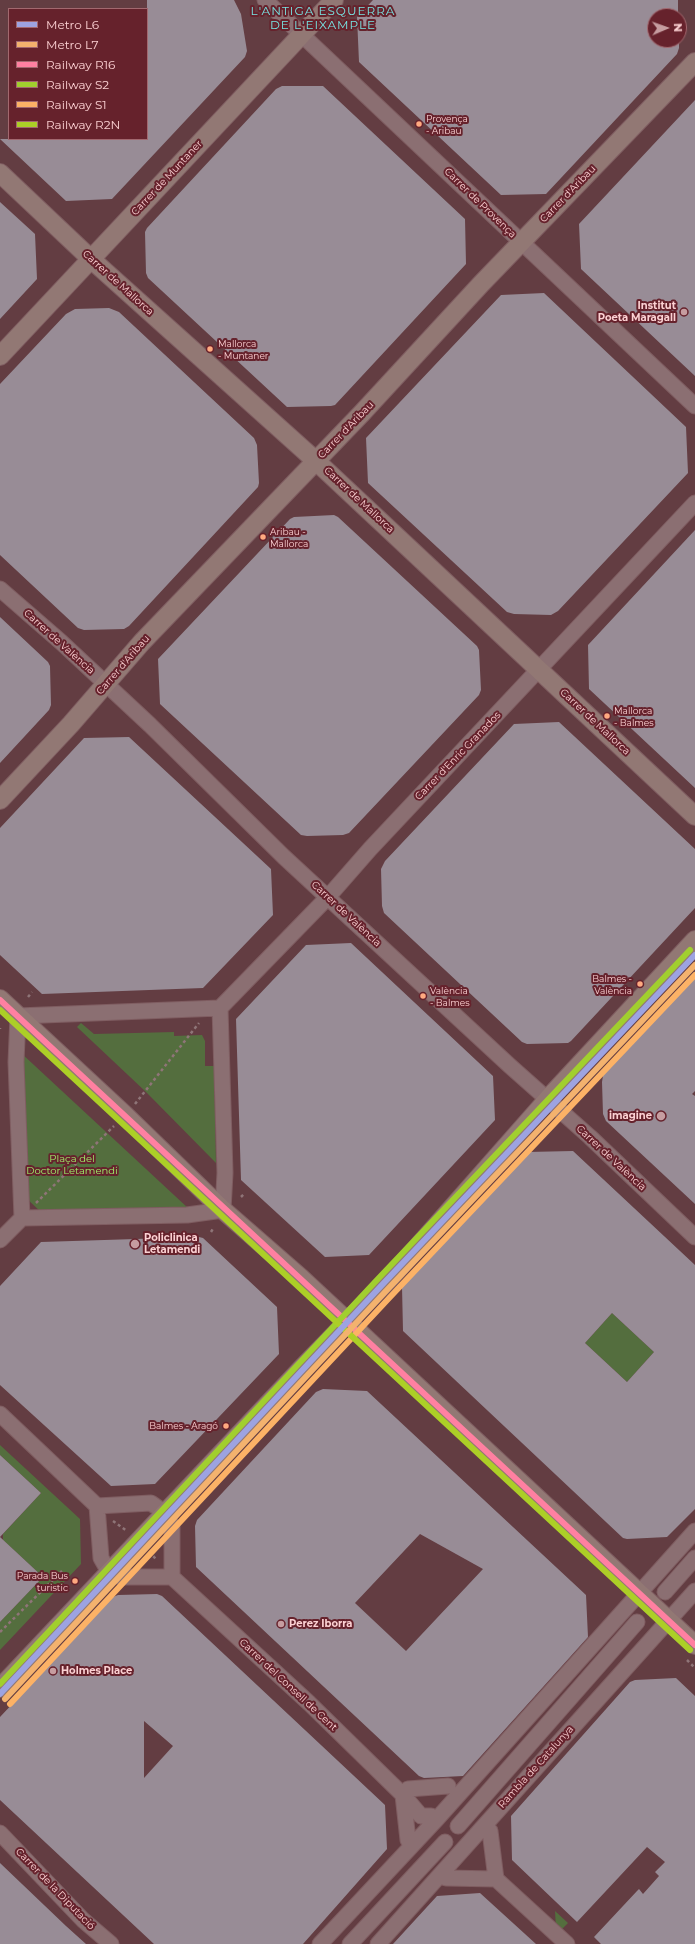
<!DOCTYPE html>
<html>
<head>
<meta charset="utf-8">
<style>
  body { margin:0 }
  #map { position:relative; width:695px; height:1944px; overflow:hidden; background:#633d42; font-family:Montserrat,sans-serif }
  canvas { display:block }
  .legend { position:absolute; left:8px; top:8px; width:140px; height:132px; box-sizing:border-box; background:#66222c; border:1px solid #a2686f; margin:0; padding:5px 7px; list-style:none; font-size:12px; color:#fcd1d3 }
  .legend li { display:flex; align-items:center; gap:8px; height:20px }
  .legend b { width:20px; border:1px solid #a2686f }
  .north { position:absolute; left:647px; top:8px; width:40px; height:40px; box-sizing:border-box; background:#66222c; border:1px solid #a2686f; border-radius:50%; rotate:88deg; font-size:11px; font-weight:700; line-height:16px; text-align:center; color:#fcd1d3 }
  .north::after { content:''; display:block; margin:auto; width:14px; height:18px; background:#c69da0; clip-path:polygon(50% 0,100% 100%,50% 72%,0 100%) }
</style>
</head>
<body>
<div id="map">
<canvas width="695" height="1944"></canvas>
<ul class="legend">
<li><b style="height:5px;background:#9da3e1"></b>Metro L6</li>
<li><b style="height:5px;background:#f3b26e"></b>Metro L7</li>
<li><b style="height:5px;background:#ff80a1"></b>Railway R16</li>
<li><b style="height:5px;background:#a1cf2e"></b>Railway S2</li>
<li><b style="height:5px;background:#fcb266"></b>Railway S1</li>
<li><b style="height:5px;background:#accf27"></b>Railway R2N</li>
</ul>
<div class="north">N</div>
</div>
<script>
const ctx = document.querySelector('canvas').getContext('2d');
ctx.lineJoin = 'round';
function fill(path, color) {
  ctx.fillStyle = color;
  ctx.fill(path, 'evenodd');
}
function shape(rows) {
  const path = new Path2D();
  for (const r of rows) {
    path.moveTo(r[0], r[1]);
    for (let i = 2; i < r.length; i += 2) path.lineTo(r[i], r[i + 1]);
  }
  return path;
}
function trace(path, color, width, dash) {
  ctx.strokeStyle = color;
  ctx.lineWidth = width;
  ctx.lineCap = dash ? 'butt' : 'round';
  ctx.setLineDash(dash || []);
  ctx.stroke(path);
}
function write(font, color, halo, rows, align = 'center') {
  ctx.font = font + ' Montserrat,sans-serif';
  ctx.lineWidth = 4;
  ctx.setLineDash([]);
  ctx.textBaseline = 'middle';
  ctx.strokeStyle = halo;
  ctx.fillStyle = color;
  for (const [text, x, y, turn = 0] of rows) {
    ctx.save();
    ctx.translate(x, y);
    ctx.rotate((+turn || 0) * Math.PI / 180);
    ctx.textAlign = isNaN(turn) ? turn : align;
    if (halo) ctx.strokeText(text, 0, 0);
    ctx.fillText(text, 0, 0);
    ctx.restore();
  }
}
fill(shape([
  [81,1023,94,1034,174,1032,174,1036,202,1035,205,1041,205,1066,214,1066,216,1163,146,1092,77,1027],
  [20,1052,188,1208,42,1213,25,1197],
  [612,1313,654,1352,627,1382,585,1343],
  [0,1445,80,1519,81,1564,0,1650,0,1622,43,1577,3,1540,3,1534,41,1493,0,1455],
  [555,1911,568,1923,559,1932,556,1929]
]), '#546e3e');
fill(shape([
  [147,0,234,0,241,14,247,51,245,57,112,199,66,201,0,139,147,139],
  [373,0,678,0,678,16,655,16,655,40,679,40,679,48,677,54,546,194,501,195,359,62,357,17],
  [282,86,323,86,465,219,466,264,335,405,331,406,287,407,148,278,146,273,145,232,147,228,276,89],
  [695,100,695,376,581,269,579,224],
  [0,202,35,234,37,279,0,319],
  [544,293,686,427,688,473,558,611,551,615,514,614,507,612,368,483,366,438,501,295],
  [109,308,119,312,254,438,257,445,259,483,258,487,129,626,124,629,84,630,78,628,0,555,0,384,66,314,75,309],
  [334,515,338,517,477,646,479,650,481,690,479,695,349,833,343,835,307,836,301,835,160,704,158,659,290,519,294,517],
  [695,530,695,788,589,689,588,645],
  [0,617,48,662,50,666,51,705,49,710,0,763],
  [559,722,695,849,695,908,571,1041,568,1043,527,1044,522,1042,384,913,382,906,381,869,385,861,514,724],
  [129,737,271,869,273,915,203,988,42,994,0,955,0,828,84,738],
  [351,943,493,1076,495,1120,369,1255,325,1257,241,1180,236,1019,306,945],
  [695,973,695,1091,692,1094,695,1096,695,1204,606,1121,603,1114,602,1082,604,1070],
  [573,1151,695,1265,695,1509,667,1537,627,1539,623,1538,403,1331,402,1287,527,1152],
  [612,1313,654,1352,627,1382,585,1343],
  [199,1237,203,1238,277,1307,279,1354,155,1484,111,1486,0,1385,0,1286,41,1242],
  [323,1389,367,1391,586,1595,588,1637,463,1776,424,1778,419,1776,196,1567,195,1526,197,1520,316,1392],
  [420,1534,483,1569,406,1651,355,1603],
  [0,1455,41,1493,0,1537,43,1577,0,1622],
  [157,1594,162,1596,385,1805,387,1849,303,1944,154,1944,0,1800,0,1717,113,1597,118,1595],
  [144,1721,173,1746,144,1778],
  [676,1678,695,1696,695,1944,601,1944,594,1937,637,1891,639,1889,643,1894,659,1876,655,1872,665,1862,647,1847,577,1922,512,1860,511,1816,630,1682,635,1680],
  [0,1863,66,1926,86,1944,0,1944],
  [480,1893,536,1944,393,1944,437,1896]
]), '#988c96');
const minor = shape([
  [265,0,695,406],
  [0,589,61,642,150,725,284,857,510,1066,590,1137,695,1237],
  [220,1008,328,897,370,849,695,503],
  [22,1218,16,1062,18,1016,220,1008],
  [22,1218,187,1215,223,1210,225,1173,220,1008],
  [0,1240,22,1218],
  [0,1414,97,1506,101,1558,109,1572,118,1576,125,1577,172,1577,309,1703,403,1795,421,1816,431,1816],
  [97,1506,151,1503,165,1513,172,1526,172,1577],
  [665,1592,695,1558],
  [458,1826,637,1622],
  [490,1831,496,1879,567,1944],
  [0,1833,83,1920,111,1944],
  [411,1845,408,1840,403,1795,408,1789,448,1786],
  [440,1876,446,1878,496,1879],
  [320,1944,436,1820,695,1531],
  [350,1944,445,1842],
  [378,1944,695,1591]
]);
const major = shape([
  [0,173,91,259,316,461,695,816],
  [0,356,334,0],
  [0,800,71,724,142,642,362,413,481,284,695,62],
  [0,999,125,1115,223,1210,301,1278,695,1645],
  [0,1688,301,1369,391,1277,555,1091,695,940]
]);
trace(minor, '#7f5d61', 17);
trace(major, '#7f5d61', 20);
trace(shape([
  [28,997,32,992],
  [0,1029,0,1028],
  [135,1104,199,1023],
  [241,1197,244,1194],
  [36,1203,114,1126],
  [211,1232,214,1227],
  [113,1521,127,1531],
  [149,1552,157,1560],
  [0,1632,62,1571],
  [687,1660,695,1668]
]), '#8f7578', 2.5, [3, 3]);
trace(minor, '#8b6f72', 15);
trace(major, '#927874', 18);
trace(shape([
  [0,1000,695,1645]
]), '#ff80a1', 6);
trace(shape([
  [0,1684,376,1281,690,950]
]), '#a1cf2e', 6);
trace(shape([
  [10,1704,391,1296,695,975]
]), '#fcb266', 6);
trace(shape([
  [0,1010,690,1650]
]), '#accf27', 6);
trace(shape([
  [0,1694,381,1286,695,955]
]), '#9da3e1', 6);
trace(shape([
  [5,1699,386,1291,695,965]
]), '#f3b26e', 6);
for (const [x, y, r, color] of [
  [419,124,3.5,"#ffa980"],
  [684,312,4,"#c69da0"],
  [210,349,3.5,"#ffa980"],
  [263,537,3.5,"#ffa980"],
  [607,716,3.5,"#ffa980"],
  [640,984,3.5,"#ffa980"],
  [423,996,3.5,"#ffa980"],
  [661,1116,5,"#c69da0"],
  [135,1244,5,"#c69da0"],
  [226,1426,3.5,"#ffa980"],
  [75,1581,3.5,"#ffa980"],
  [281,1624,4,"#c69da0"],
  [53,1671,4,"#c69da0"]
]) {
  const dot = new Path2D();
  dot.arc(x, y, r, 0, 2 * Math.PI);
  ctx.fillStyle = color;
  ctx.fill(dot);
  trace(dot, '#66222c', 1.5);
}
write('9px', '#fcd1d3', '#66222c', [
  ["Provença",426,119],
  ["- Aribau",426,131],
  ["Mallorca",218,344],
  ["- Muntaner",218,356],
  ["Aribau -",270,532],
  ["Mallorca",270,544],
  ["Mallorca",614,711],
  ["- Balmes",614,723],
  ["Balmes -",632,979,"right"],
  ["València",632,991,"right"],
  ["València",430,991],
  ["- Balmes",430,1003],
  ["Balmes - Aragó",218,1426,"right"],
  ["Parada Bus",68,1576,"right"],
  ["turistic",68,1588,"right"]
], 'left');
write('10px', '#fcd1d3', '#66222c', [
  ["Carrer de Muntaner",167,178,-47],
  ["Carrer d'Aribau",568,194,-46],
  ["Carrer de Provença",480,203,44],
  ["Carrer de Mallorca",118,283,42],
  ["Carrer d'Aribau",346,430,-46],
  ["Carrer de Mallorca",359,500,43],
  ["Carrer de València",59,642,42],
  ["Carrer d'Aribau",123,665,-49],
  ["Carrer de Mallorca",595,722,43],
  ["Carrer d'Enric Granados",458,756,-46],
  ["Carrer de València",346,914,43],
  ["Carrer de València",611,1158,43],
  ["Carrer del Consell de Cent",288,1685,43],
  ["Rambla de Catalunya",536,1767,-48],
  ["Carrer de la Diputació",55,1889,46]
]);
write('bold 10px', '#fcd1d3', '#66222c', [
  ["Institut",676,306,"right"],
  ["Poeta Maragall",676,318,"right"],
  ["imagine",652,1116,"right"],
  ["Policlinica",144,1238],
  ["Letamendi",144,1250],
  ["Perez Iborra",289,1624],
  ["Holmes Place",61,1671]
], 'left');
write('10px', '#a0f26d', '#66222c', [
  ["Plaça del",72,1159],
  ["Doctor Letamendi",72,1171]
]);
ctx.letterSpacing = '1px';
write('12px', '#77e3e2', '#66222c', [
  ["L'ANTIGA ESQUERRA",323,11],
  ["DE L'EIXAMPLE",323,25]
]);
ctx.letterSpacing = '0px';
</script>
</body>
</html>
